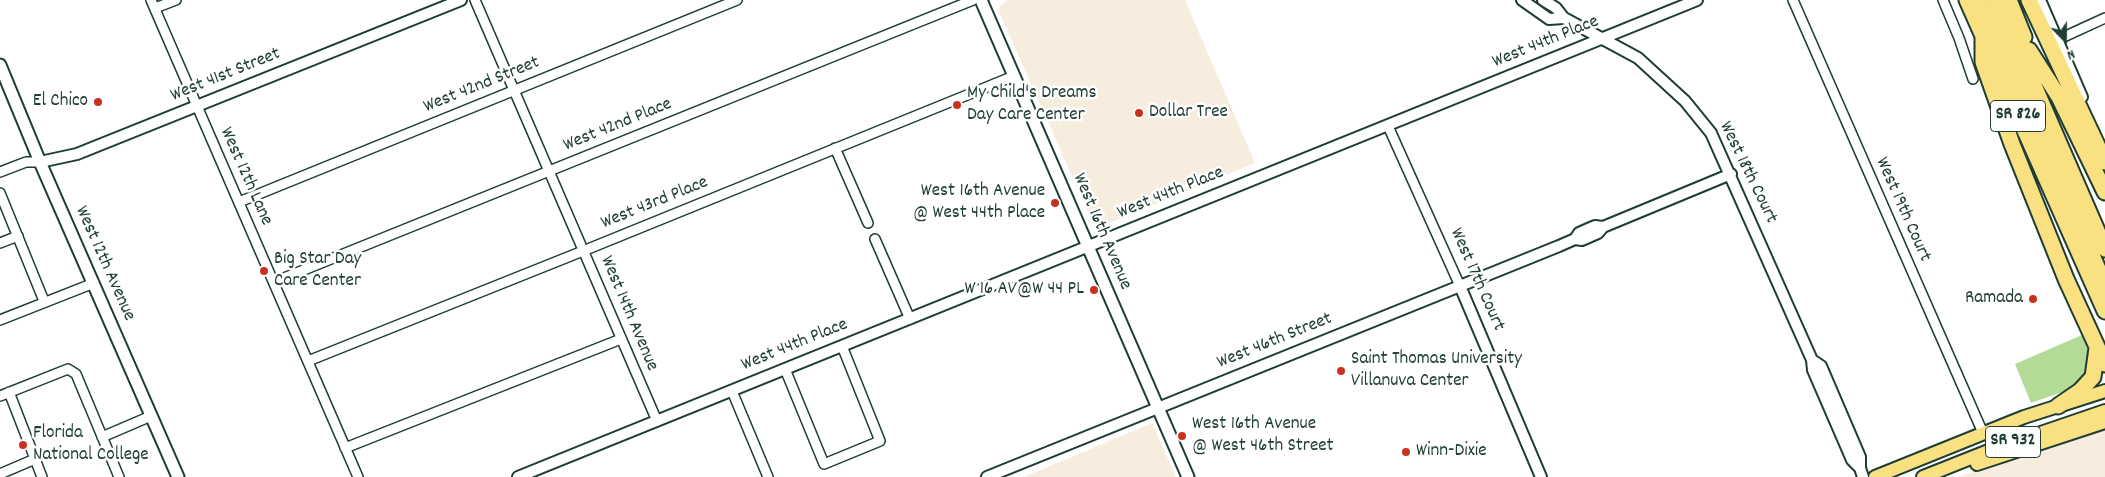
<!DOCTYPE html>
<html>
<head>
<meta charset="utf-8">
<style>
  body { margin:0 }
  #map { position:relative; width:2105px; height:477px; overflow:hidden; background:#fff; font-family:Dekko,sans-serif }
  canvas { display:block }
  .north { position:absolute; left:2040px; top:15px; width:50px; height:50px; -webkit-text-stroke:4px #fff; paint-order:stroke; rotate:158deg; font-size:14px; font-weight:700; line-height:20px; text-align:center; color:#1f3d34 }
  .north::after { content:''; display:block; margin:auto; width:18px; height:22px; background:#1f3d34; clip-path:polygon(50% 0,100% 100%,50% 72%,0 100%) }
</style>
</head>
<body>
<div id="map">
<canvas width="2105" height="477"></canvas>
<div class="north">N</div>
</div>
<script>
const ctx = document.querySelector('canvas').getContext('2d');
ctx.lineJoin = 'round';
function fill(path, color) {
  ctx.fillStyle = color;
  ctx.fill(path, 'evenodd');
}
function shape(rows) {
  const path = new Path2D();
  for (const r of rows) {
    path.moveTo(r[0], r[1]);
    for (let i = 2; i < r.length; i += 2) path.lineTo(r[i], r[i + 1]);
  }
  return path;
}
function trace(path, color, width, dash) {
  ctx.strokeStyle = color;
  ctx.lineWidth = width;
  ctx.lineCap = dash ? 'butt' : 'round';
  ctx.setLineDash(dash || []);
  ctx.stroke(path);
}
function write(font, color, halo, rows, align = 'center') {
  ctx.font = font + ' Dekko,sans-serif';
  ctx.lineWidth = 5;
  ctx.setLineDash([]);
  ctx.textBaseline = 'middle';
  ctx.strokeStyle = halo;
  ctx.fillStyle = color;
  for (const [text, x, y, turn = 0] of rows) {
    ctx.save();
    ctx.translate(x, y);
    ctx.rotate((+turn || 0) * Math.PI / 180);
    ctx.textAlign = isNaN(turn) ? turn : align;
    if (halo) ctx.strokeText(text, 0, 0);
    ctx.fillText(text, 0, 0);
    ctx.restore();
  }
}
fill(shape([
  [1008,0,1185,0,1255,163,1102,226,1093,223,999,12,1000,6],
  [1152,423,1176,477,1024,477],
  [2093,430,2105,430,2105,477,1958,477]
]), '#f6eddf');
fill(shape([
  [2082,335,2089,352,2087,376,2071,389,2031,403,2015,364]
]), '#b3da96');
const minor = shape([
  [151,0,358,477],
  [475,0,657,421],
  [1793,0,1983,433],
  [1943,0,1959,38,1973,79],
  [155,8,176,0],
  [2057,40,2105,18],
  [1388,126,1460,286],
  [835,148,868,223],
  [0,172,26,162,40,162],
  [0,193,44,301],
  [239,202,737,0],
  [875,239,910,319],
  [0,243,18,236],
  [274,282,973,0],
  [0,320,94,283],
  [308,361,583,251,1014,76],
  [785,369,824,464,880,441,842,346],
  [732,391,768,477],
  [9,392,42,477],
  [0,396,68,369,76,374,119,477],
  [102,437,151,416],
  [345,448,621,339],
  [0,474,35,459]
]);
const tertiary = shape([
  [1522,0,1549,19,1564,18],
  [1543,0,1556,8,1564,18,1638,58,1685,101,1711,133,1812,360,1813,370,1852,460,1860,468,1863,477],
  [2040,0,2082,97],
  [40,162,77,154,461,0],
  [1575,239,1582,240,1598,233,1603,227,1731,174],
  [1460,286,1541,477],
  [1812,360,1821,366,1860,457,1860,468],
  [518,477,1697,0],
  [987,477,1559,246,1575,239,1579,233,1588,229,1595,226,1603,227]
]);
const secondary = shape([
  [981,0,1188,477],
  [0,65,40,162,178,477]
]);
const primary = shape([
  [1977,464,2105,422],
  [1875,477,2024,417,2105,391],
  [1923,477,1991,450,2105,411]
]);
const motorway = shape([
  [1967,0,2105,311],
  [1981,0,2105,285],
  [1997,0,2105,249],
  [2009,0,2024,37],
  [2029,0,2105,162],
  [1983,38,1983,62,2012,144,2066,279,2105,364],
  [2029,50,2059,97,2105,192],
  [2058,406,2080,391,2093,377,2097,348]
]);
trace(minor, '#1f3d34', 12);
trace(tertiary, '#1f3d34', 14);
trace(secondary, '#1f3d34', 15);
trace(primary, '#1f3d34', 16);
trace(motorway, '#1f3d34', 19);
trace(minor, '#fff', 9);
trace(tertiary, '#fff', 10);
trace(secondary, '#fff', 11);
trace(primary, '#f9e181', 12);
trace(motorway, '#f9e181', 15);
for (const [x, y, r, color] of [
  [98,102,5,"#c8321e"],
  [957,105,5,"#c8321e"],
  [1139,113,5,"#c8321e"],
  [1055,203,5,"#c8321e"],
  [264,271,5,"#c8321e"],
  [1094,290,5,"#c8321e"],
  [2033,299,5,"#c8321e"],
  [1341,371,5,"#c8321e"],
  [1182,436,5,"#c8321e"],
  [23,445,5,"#c8321e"],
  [1406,452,5,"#c8321e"]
]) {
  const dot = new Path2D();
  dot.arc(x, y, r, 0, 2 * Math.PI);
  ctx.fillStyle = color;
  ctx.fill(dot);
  trace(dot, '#fff', 2);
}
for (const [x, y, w] of [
  [2018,116,55],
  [2013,442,55]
]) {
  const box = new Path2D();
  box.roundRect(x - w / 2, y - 15.5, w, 31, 4);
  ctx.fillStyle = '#fff';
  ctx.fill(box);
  trace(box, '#1f3d34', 1);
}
write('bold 18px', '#1f3d34', null, [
  ["SR 826",2018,116],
  ["SR 932",2013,442]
]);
write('19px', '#1f3d34', '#fff', [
  ["West 44th Place",1546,43,-22],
  ["West 41st Street",226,76,-22],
  ["West 42nd Street",482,86,-22],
  ["West 42nd Place",618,126,-22],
  ["West 18th Court",1747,173,64],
  ["West 12th Lane",245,177,66],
  ["West 44th Place",1171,194,-22],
  ["West 43rd Place",655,204,-22],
  ["West 19th Court",1902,210,66],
  ["West 16th Avenue",1101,232,67],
  ["West 12th Avenue",104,264,66],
  ["West 17th Court",1476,280,66],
  ["West 14th Avenue",628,314,67],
  ["West 46th Street",1275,342,-22],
  ["West 44th Place",795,346,-22]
]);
write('19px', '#1f3d34', '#fff', [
  ["My Child's Dreams",967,94],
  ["Day Care Center",967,116],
  ["El Chico",88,102,"right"],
  ["Dollar Tree",1149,113],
  ["West 16th Avenue",1045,192,"right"],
  ["@ West 44th Place",1045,214,"right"],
  ["Big Star Day",274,260],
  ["Care Center",274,282],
  ["W 16 AV@W 44 PL",1084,290,"right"],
  ["Ramada",2023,299,"right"],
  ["Saint Thomas University",1351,360],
  ["Villanuva Center",1351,382],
  ["West 16th Avenue",1192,425],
  ["@ West 46th Street",1192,447],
  ["Florida",33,434],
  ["National College",33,456],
  ["Winn-Dixie",1416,452]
], 'left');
</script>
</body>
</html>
